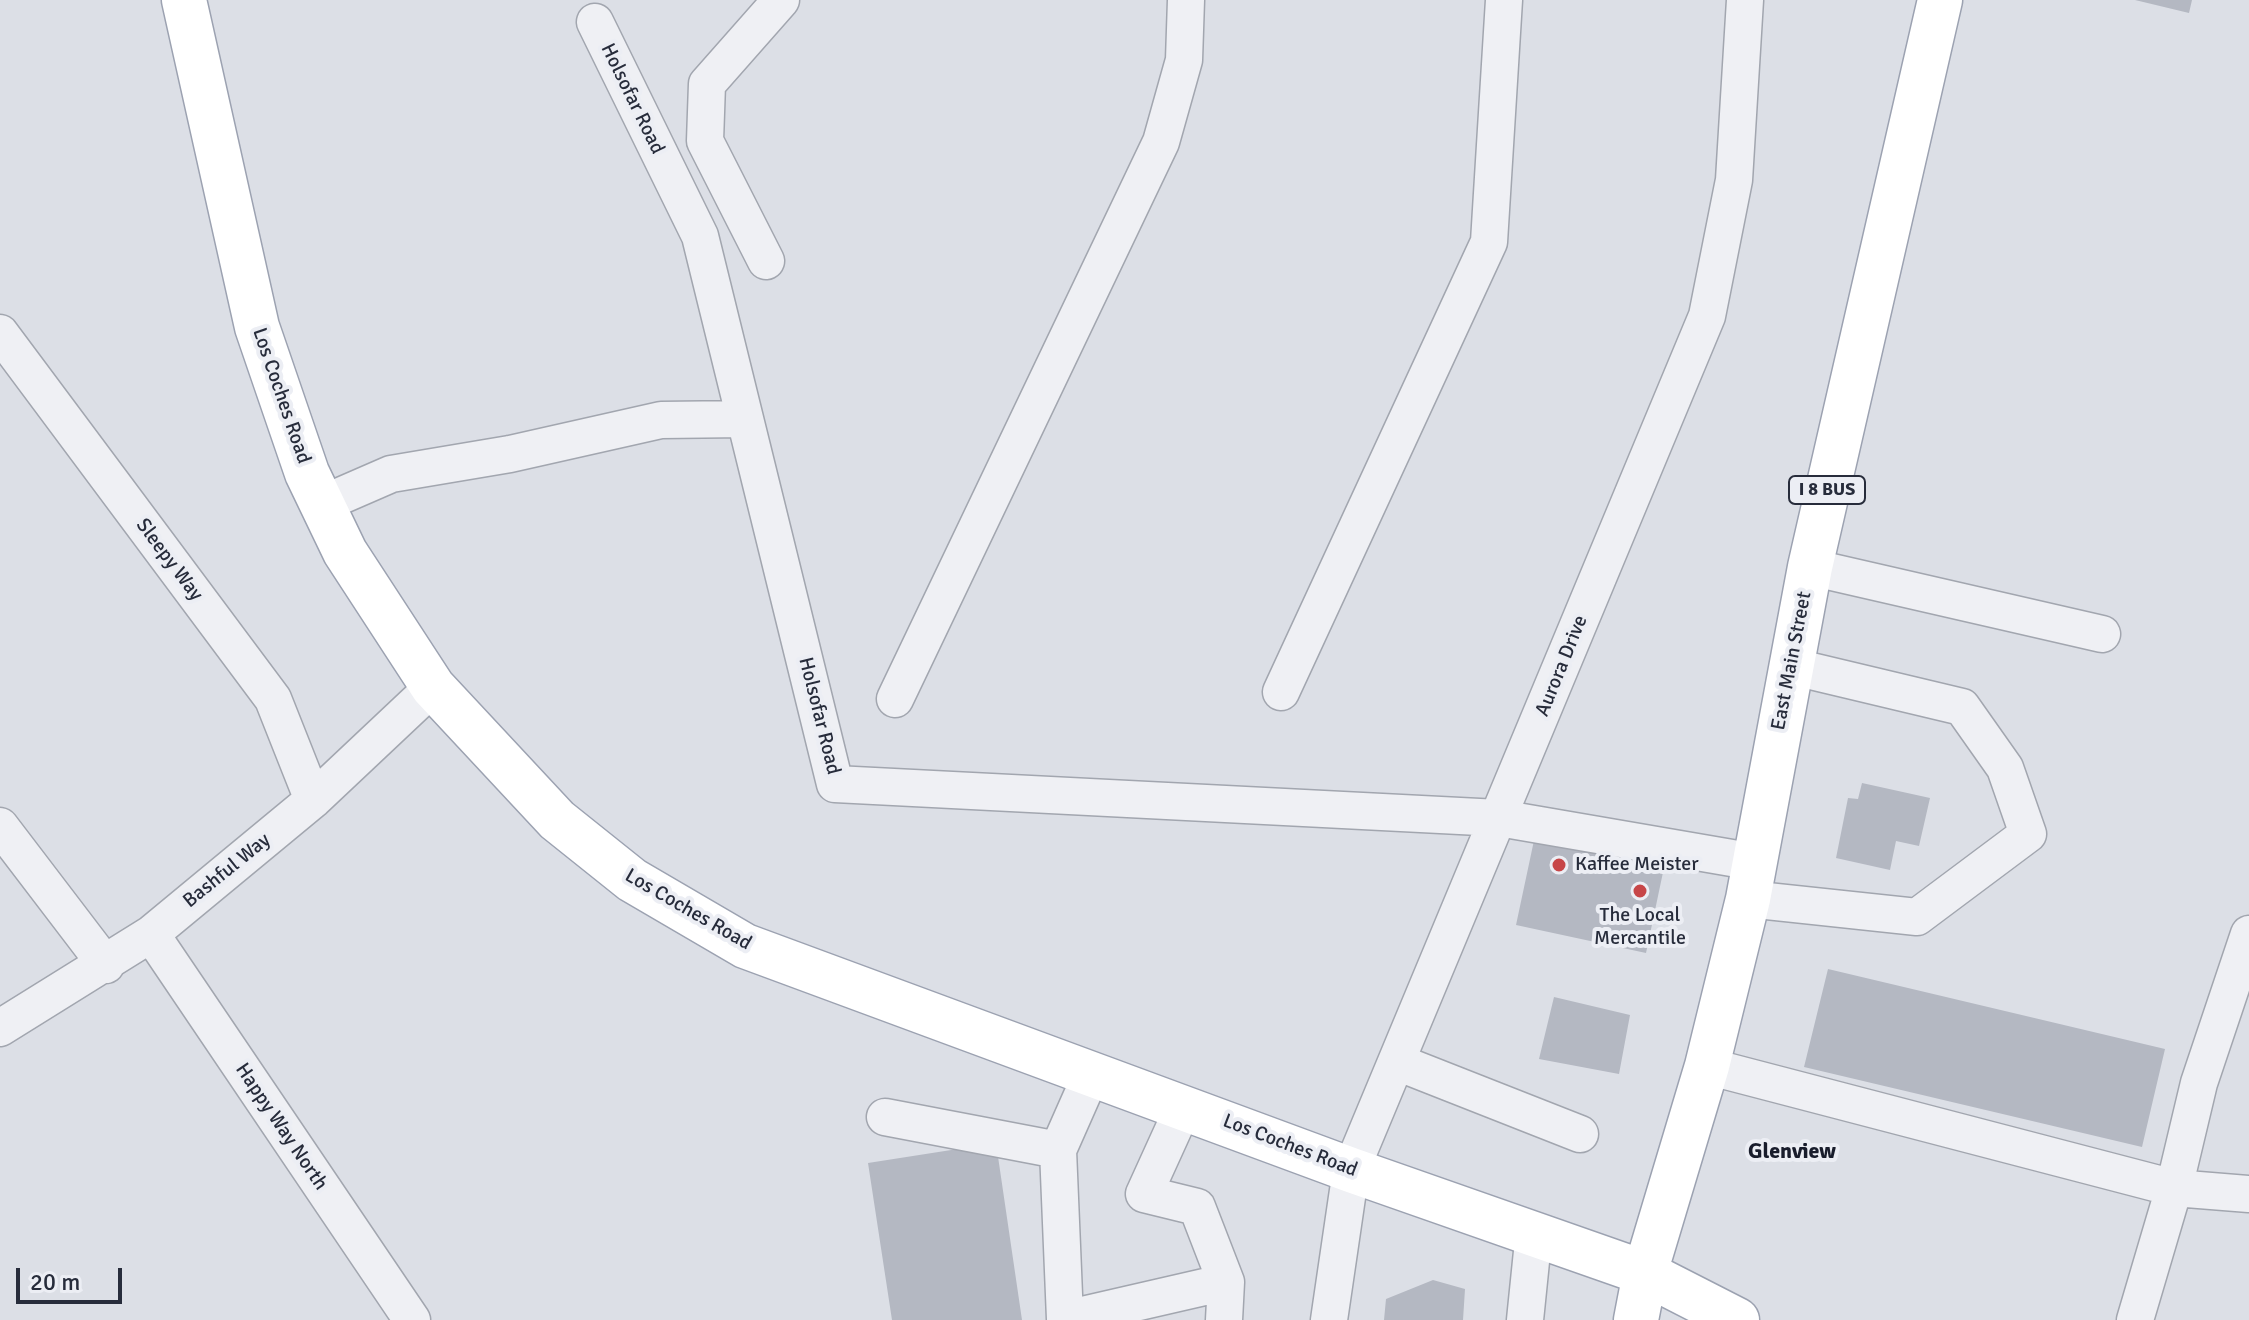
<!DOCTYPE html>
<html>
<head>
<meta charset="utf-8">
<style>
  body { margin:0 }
  #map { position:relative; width:2249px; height:1320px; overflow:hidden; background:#dcdfe6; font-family:Signika,sans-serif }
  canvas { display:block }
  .scale { position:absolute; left:16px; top:1268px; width:106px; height:36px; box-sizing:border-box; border:4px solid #272c3b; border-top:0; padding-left:10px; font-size:24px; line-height:28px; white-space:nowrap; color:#272c3b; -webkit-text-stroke:6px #eceef4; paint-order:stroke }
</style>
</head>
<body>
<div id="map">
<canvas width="2249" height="1320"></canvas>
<div class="scale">20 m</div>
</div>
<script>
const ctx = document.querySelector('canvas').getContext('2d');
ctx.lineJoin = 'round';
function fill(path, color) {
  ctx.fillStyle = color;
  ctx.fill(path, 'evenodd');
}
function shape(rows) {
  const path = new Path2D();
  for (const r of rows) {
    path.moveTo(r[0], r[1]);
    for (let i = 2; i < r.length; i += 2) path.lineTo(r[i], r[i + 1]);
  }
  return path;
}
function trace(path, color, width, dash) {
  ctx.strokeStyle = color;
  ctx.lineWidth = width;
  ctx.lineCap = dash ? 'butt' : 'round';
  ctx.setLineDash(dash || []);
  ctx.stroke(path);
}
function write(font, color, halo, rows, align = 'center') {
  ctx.font = font + ' Signika,sans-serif';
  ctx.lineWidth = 8;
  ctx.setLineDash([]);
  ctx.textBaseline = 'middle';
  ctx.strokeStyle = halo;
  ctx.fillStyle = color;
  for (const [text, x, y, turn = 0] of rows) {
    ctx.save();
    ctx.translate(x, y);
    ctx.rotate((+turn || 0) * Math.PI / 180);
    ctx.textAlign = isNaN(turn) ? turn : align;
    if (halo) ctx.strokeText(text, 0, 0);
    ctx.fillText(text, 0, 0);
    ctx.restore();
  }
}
fill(shape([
  [2135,0,2192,0,2189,13],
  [1862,783,1930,798,1919,846,1896,841,1890,870,1836,858,1848,798,1858,799],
  [1536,831,1666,858,1646,953,1516,925],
  [1828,969,2165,1049,2142,1147,1804,1067],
  [1554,997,1630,1015,1619,1074,1539,1059],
  [996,1143,1022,1320,892,1320,868,1163],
  [1433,1280,1465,1289,1463,1320,1384,1320,1386,1299]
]), '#b4b8c2');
const minor = shape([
  [595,22,700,236,835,784,1499,818,1755,862],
  [766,261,705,141,707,84,781,0],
  [0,333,273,699,313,800],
  [322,504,391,474,510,454,661,420,745,419],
  [1810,567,2102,634],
  [1281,692,1489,242,1504,0],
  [895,699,1161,142,1184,60,1186,0],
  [0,826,106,965],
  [1748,899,1917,917,2028,834,2005,768,1962,707,1790,666],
  [151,934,412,1320],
  [0,1028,151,934,313,800,433,687],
  [1397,1062,1580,1134],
  [1707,1066,2174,1188,2199,1083,2249,934],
  [885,1117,1058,1150,1092,1073],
  [1058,1150,1065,1319,1226,1282,1197,1207,1144,1194,1184,1106],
  [1224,1320,1226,1282],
  [1329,1320,1351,1170,1707,316,1734,180,1745,0],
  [1525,1320,1534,1232],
  [2135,1320,2174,1188,2249,1194]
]);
const major = shape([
  [184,0,257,327,307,473,345,552,433,687,557,820,632,880,745,946,1351,1170,1645,1273,1737,1320],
  [1636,1320,1645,1273,1707,1066,1748,899,1810,567,1940,0]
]);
trace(minor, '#a2a6af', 39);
trace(major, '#9ca2b1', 47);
trace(minor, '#eff0f4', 36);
trace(major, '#fff', 44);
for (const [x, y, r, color] of [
  [1559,865,8,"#c74648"],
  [1640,891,8,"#c74648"]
]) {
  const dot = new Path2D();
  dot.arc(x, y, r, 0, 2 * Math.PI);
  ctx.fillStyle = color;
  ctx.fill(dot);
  trace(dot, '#eceef4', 3);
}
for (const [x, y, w] of [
  [1827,490,76]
]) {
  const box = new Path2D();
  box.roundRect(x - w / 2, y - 14, w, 28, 6);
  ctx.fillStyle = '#eceef4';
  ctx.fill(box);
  trace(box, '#272c3b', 2);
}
write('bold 18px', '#272c3b', null, [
  ["I 8 BUS",1827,490]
]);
write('20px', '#272c3b', '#eceef4', [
  ["Holsofar Road",632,99,64],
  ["Los Coches Road",281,396,71],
  ["Sleepy Way",169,560,53],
  ["East Main Street",1792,661,-79],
  ["Aurora Drive",1562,666,-68],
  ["Holsofar Road",819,716,76],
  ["Bashful Way",227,871,-39],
  ["Los Coches Road",688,910,30],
  ["Happy Way North",281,1127,56],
  ["Los Coches Road",1290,1146,21]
]);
write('20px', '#272c3b', '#eceef4', [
  ["Kaffee Meister",1575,865],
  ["The Local",1640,916,"center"],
  ["Mercantile",1640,939,"center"]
], 'left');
write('bold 22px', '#191d2c', '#eceef4', [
  ["Glenview",1792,1152]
]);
</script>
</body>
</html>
